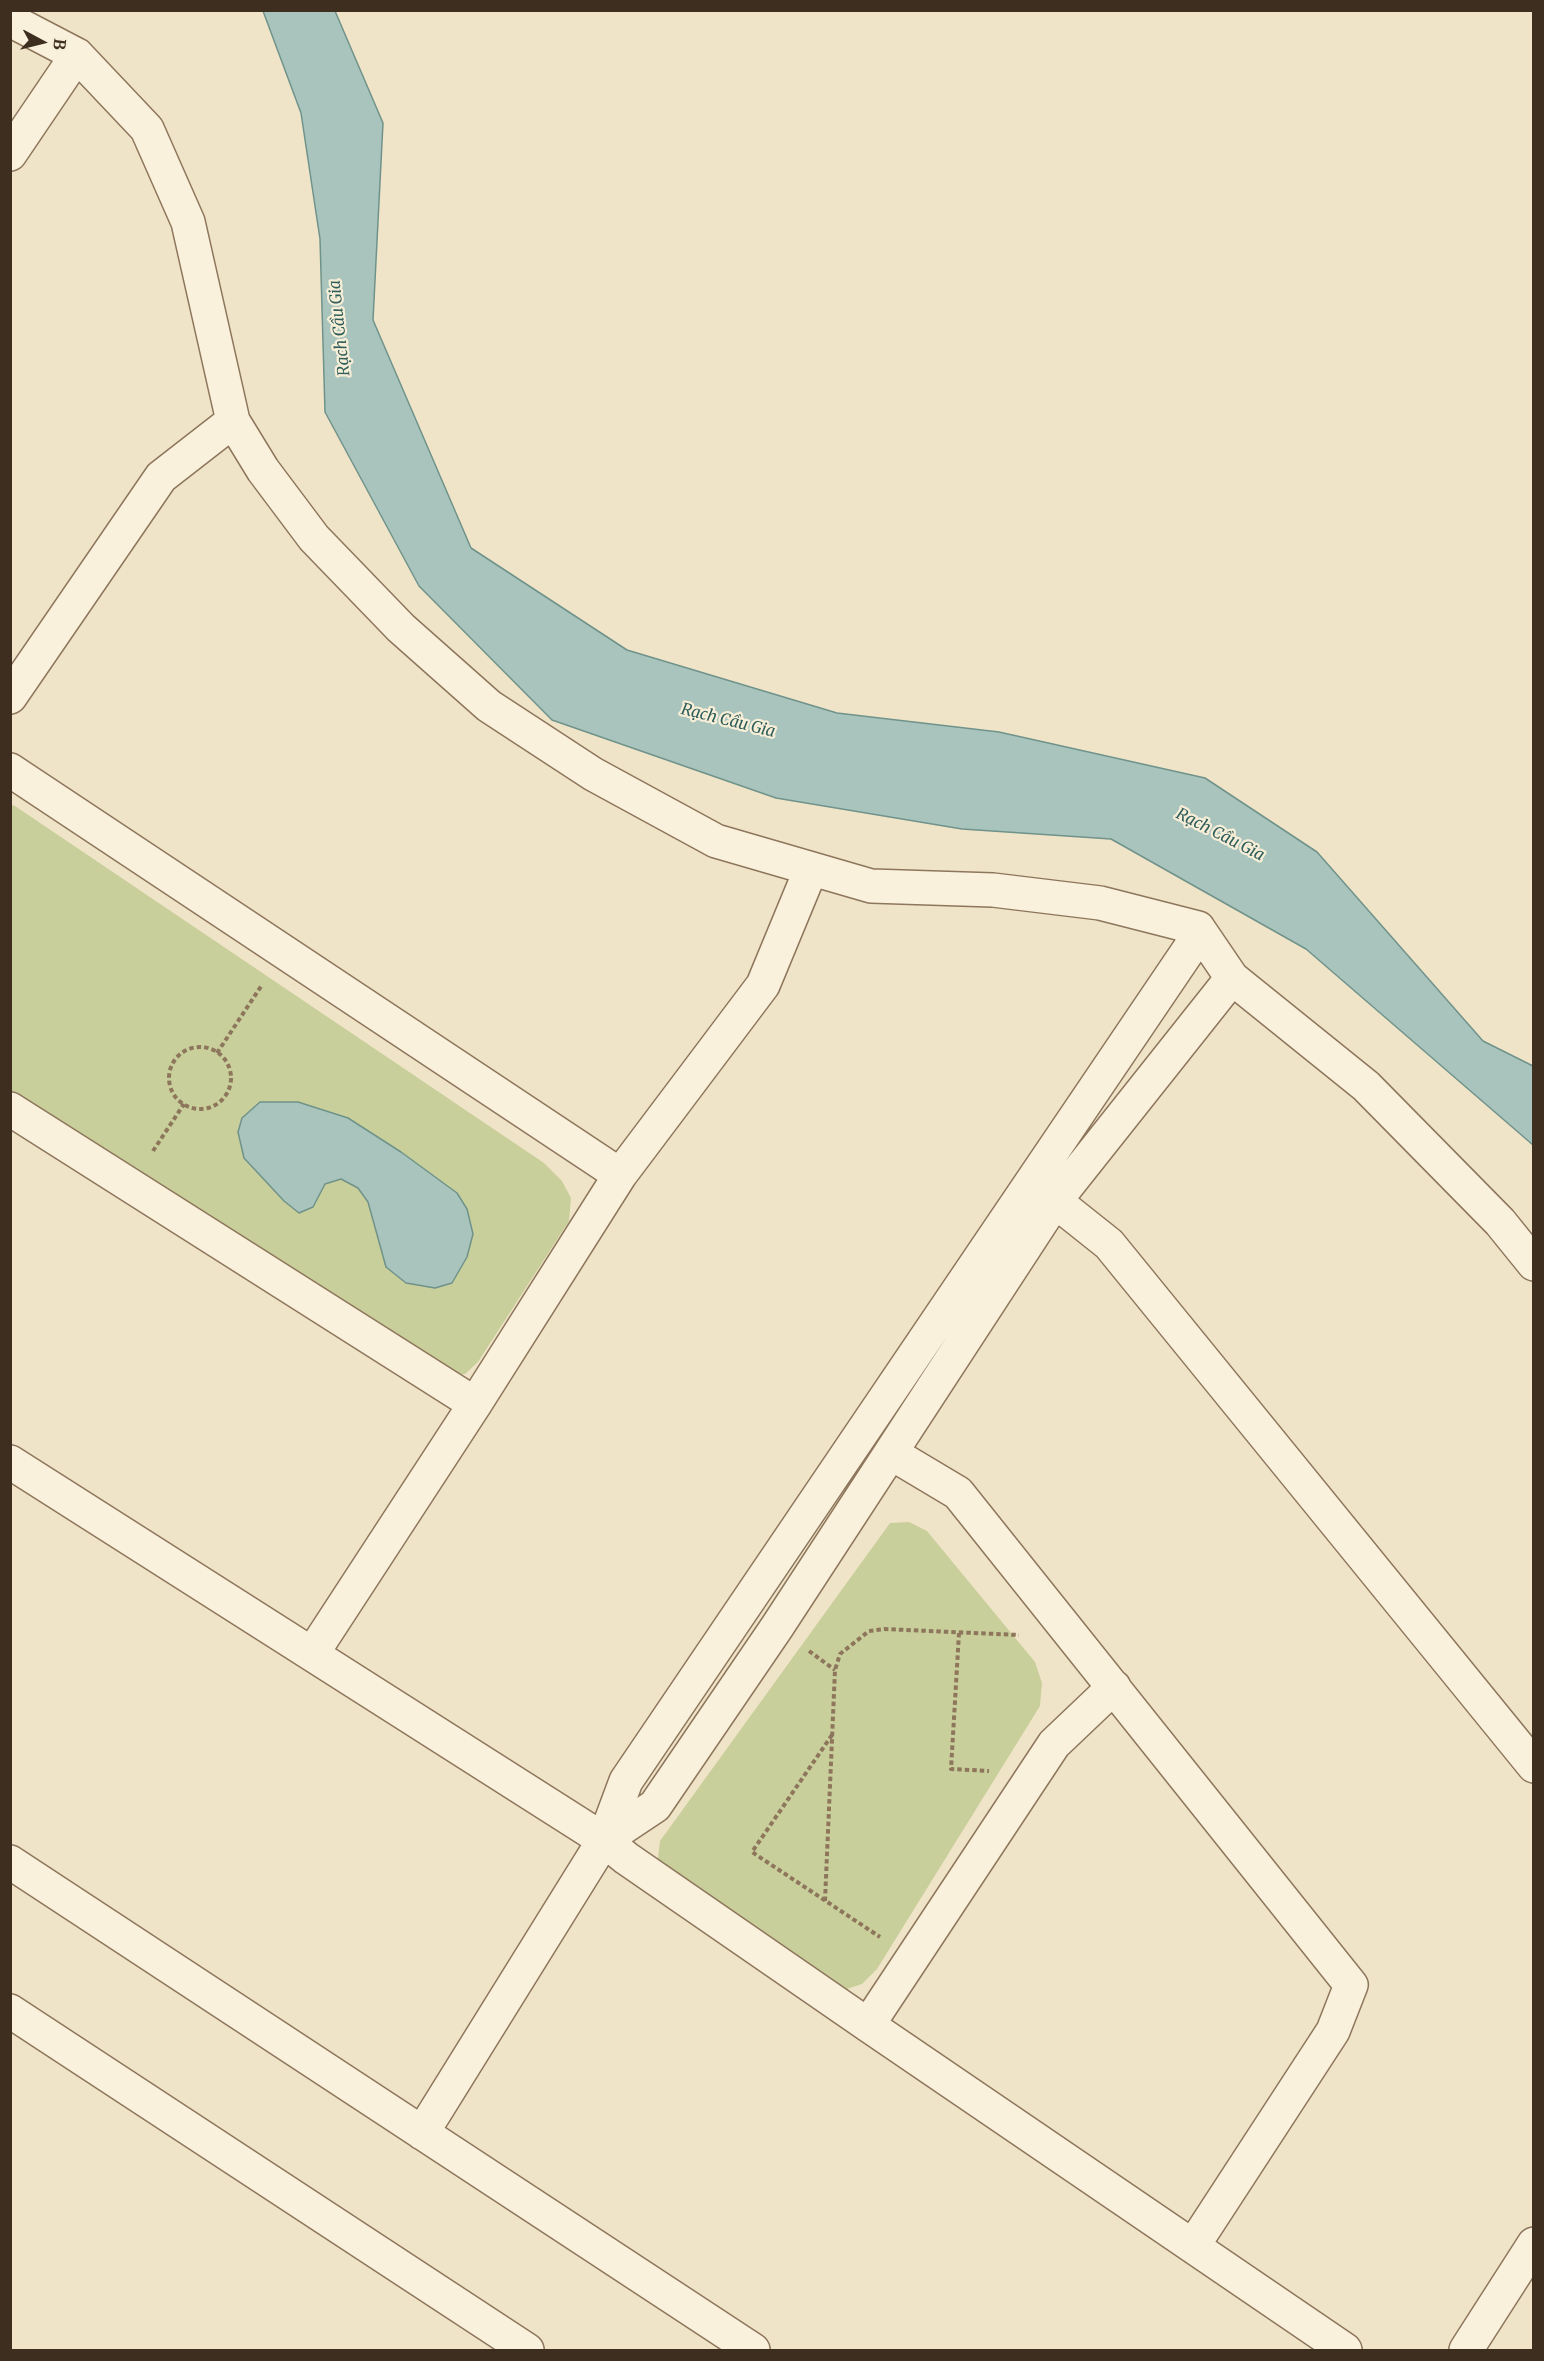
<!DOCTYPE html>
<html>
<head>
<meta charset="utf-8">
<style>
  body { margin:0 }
  #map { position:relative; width:1544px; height:2361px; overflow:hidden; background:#f0e4c8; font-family:Merriweather,serif }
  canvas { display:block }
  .frame { position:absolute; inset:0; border:12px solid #3d2e20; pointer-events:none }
  .north { position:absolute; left:12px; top:12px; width:60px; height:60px; -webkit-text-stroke:4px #f7eed8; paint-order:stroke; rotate:97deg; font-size:16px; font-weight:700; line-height:24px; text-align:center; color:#3d2e20 }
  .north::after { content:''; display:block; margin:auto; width:21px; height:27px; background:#3d2e20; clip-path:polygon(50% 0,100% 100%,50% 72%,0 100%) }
</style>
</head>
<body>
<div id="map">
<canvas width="1544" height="2361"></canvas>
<div class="frame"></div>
<div class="north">B</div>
</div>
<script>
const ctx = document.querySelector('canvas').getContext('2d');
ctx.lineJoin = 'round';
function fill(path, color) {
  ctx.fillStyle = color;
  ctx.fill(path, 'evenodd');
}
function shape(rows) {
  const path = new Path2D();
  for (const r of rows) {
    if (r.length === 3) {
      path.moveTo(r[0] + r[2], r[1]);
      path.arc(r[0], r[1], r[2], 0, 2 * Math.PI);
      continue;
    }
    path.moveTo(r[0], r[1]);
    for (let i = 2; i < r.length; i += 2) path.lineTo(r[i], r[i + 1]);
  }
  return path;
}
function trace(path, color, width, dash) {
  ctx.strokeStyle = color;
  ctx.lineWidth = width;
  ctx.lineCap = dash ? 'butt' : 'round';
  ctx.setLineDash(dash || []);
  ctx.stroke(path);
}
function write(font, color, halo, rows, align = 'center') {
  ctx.font = font + ' Merriweather,serif';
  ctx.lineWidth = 4.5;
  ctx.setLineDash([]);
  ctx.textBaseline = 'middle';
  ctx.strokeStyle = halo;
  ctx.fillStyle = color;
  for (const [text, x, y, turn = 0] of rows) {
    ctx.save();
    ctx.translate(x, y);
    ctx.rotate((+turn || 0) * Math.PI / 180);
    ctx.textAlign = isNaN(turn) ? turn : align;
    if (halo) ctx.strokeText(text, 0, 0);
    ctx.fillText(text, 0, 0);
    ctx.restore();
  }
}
fill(shape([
  [11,805,15,806,544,1163,562,1181,571,1198,569,1221,478,1362,465,1374,448,1377,11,1101],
  [909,1522,927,1531,1035,1662,1042,1683,1040,1706,877,1969,862,1984,841,1991,670,1883,658,1858,660,1841,890,1523]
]), '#c9cf9b');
const water = shape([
  [263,11,335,11,383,123,373,320,471,548,627,650,837,713,999,732,1205,778,1317,852,1483,1041,1533,1066,1533,1145,1306,949,1111,839,962,829,776,798,552,720,419,586,325,412,320,239,301,113,263,11],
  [260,1102,298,1102,348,1118,401,1152,457,1193,467,1209,473,1234,467,1257,452,1283,435,1288,406,1283,386,1267,368,1202,358,1188,341,1179,325,1184,313,1207,299,1213,284,1201,244,1158,238,1132,242,1118,260,1102]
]);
fill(water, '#a9c4bc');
trace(water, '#6f938a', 1.5);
const minor = shape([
  [10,20,77,55,147,129,188,222,233,421,263,470,314,538,401,628,489,706,593,774,716,841,871,886,993,890,1100,903,1198,928,1232,978,1366,1086,1500,1222,1534,1264],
  [10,154,77,55],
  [10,697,161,477,233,421],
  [10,770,620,1175,763,985,811,869],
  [10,1109,475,1404],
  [1055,1201,1109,1244,1534,1766],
  [891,1453,958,1493,1351,1985,1333,2031,1193,2246],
  [10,1462,604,1840,626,1858,868,2025,1345,2350],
  [312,1654,475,1404,620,1175],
  [604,1840,655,1806,777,1627,1055,1201,1232,978],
  [10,1862,753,2350],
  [10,2011,527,2350],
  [868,2025,1054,1744,1114,1687],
  [422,2133,604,1840,626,1781,1190,948,1198,928],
  [1466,2350,1534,2244]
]);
trace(minor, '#8d765c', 36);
trace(shape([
  [200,1078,31],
  [217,1053,262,985],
  [153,1151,184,1104],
  [959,1633,951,1769,989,1771],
  [809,1651,835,1670],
  [832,1735,752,1852,880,1937],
  [825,1901,835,1670,840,1654,869,1631,884,1629,1019,1635]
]), '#8d765c', 4, [4.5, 3]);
trace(minor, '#faf1dc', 33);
write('italic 16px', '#2f5d5a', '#f7eed8', [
  ["Rạch Cầu Gia",340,328,-96],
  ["Rạch Cầu Gia",728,721,14],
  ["Rạch Cầu Gia",1220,835,27]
]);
</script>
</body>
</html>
